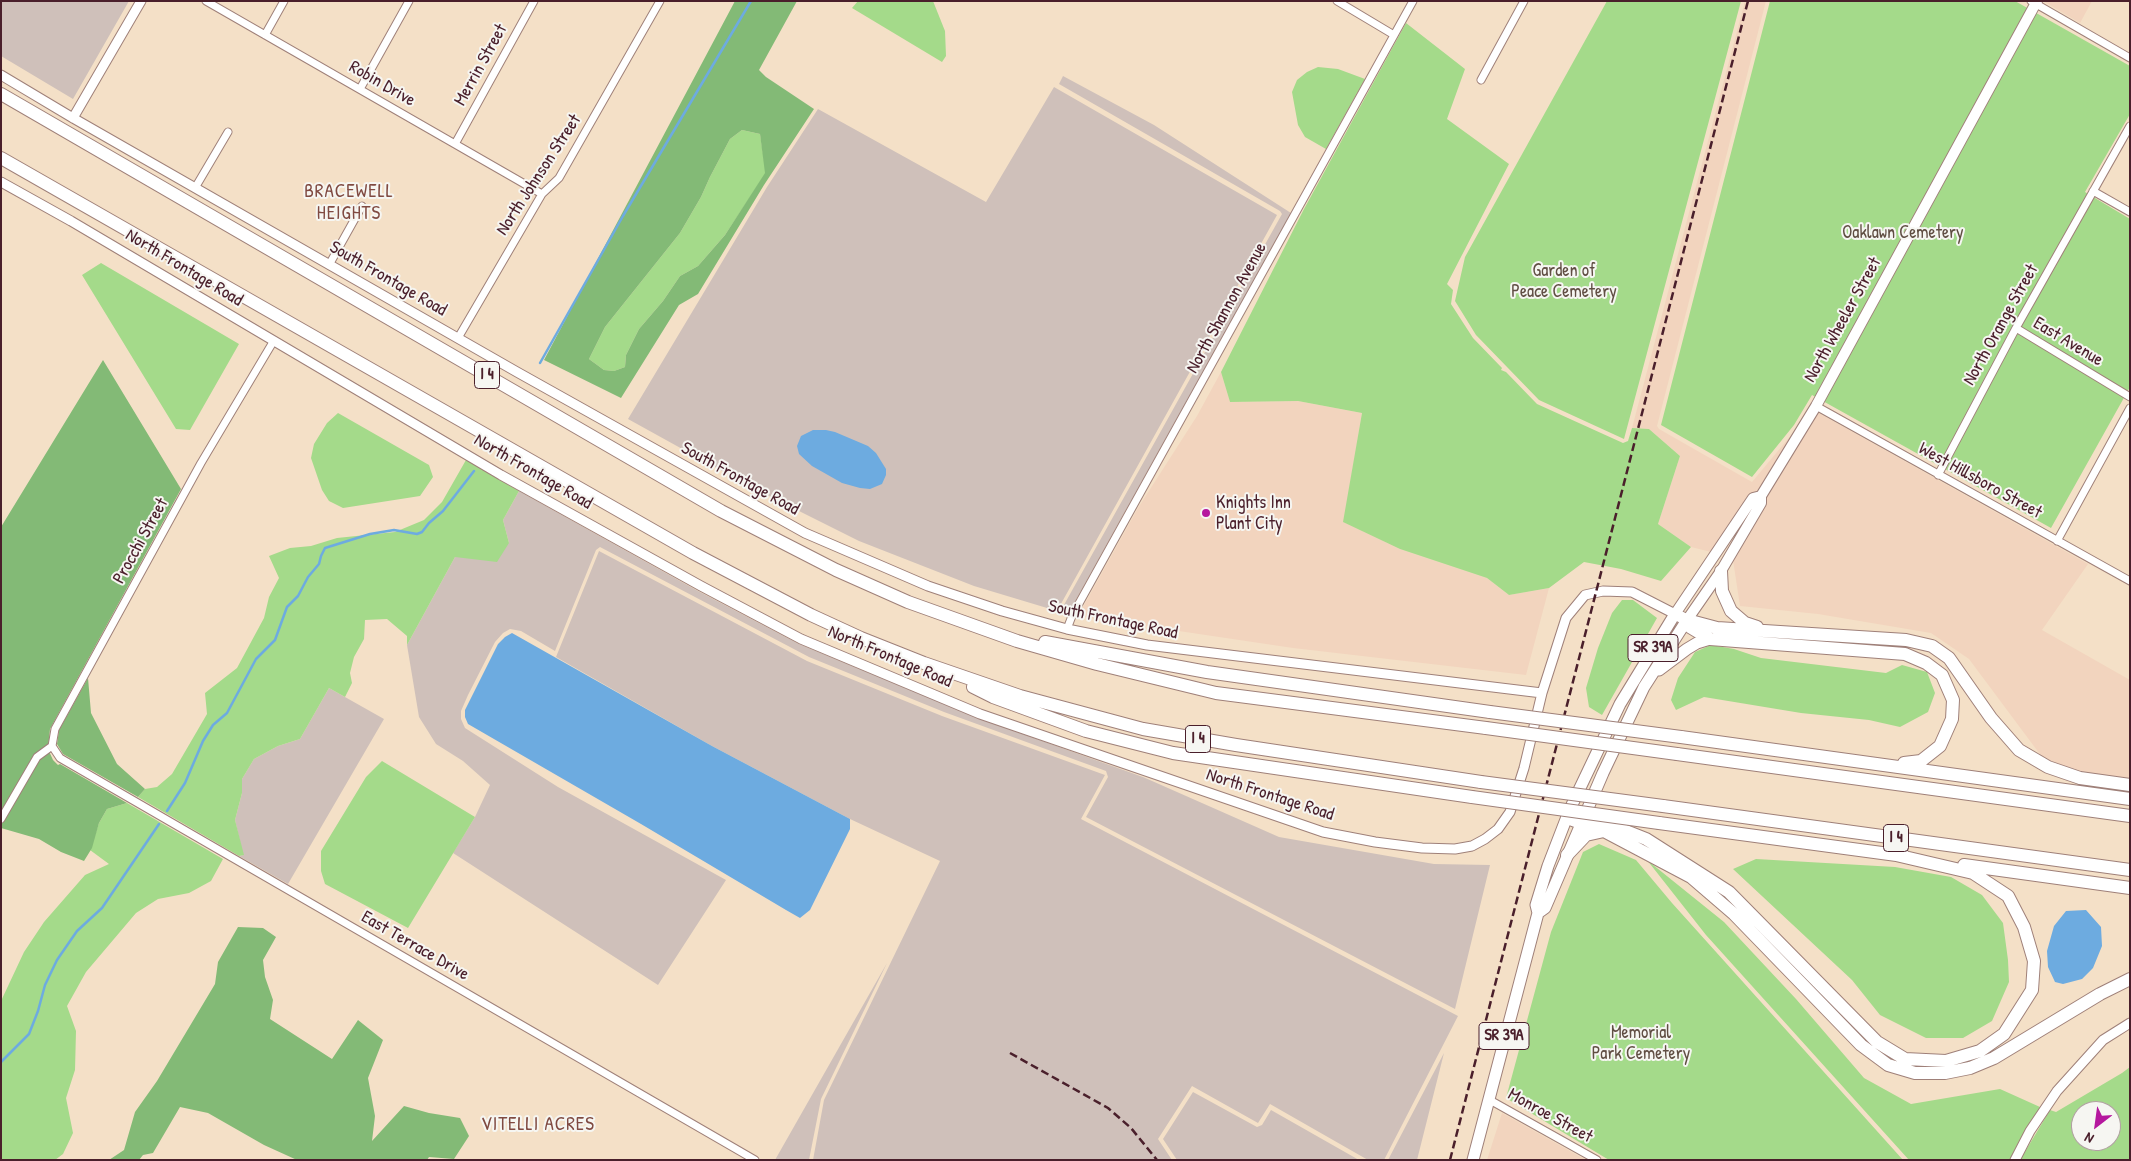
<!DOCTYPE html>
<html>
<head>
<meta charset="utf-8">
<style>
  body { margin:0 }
  #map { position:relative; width:2131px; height:1161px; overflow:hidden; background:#f4e0c7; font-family:"Patrick Hand",sans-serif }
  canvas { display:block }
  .frame { position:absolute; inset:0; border:2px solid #4a1f2b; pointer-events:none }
  .north { position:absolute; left:2071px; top:1101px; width:50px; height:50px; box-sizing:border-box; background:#f6f6f2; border:1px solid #b1a0a2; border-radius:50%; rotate:210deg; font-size:14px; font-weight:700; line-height:20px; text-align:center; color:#4a1f2b }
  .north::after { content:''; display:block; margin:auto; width:18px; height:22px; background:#b5179e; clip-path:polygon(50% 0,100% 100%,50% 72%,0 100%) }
</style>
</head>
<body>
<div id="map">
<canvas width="2131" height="1161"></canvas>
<div class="frame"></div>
<div class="north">N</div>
</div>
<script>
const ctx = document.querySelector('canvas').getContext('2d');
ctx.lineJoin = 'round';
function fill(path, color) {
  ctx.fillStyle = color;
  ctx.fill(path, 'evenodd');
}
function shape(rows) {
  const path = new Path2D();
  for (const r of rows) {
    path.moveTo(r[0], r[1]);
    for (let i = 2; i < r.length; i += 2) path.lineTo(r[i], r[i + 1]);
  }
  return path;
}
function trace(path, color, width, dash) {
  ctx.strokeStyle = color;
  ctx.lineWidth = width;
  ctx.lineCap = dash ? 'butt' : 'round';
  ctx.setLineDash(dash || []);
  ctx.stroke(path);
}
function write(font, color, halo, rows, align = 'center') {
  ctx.font = font + ' "Patrick Hand",sans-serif';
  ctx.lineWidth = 4;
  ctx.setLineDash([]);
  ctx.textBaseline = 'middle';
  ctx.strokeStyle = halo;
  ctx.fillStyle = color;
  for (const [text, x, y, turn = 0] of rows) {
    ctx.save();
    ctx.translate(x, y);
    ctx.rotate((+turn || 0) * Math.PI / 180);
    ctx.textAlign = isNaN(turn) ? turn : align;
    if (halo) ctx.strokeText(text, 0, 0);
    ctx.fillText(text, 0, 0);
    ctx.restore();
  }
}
fill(shape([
  [1745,1,1766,1,1657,426,1659,429,1752,482,1797,428,1814,401,1759,491,1749,496,1711,552,1691,547,1658,524,1680,456,1649,429,1632,428],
  [2043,1,2092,1,2080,23],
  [1221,372,1230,402,1298,401,1362,413,1344,522,1400,549,1487,578,1509,595,1549,588,1526,675,1293,648,1078,616,1138,508,1197,416],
  [1817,412,2088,564,2042,630,2130,680,2130,780,2081,773,2042,757,1969,659,1931,633,1818,614,1740,606,1733,560,1767,499,1766,496],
  [1502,1113,1586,1160,1487,1160]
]), '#f2d4be');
fill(shape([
  [1,1,129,1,73,99,1,56],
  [1063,76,1154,125,1291,213,1068,614,1060,612,1282,214,1280,211,1059,84],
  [1054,87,1277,215,1057,611,974,586,859,541,751,487,628,419,767,187,818,109,986,202],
  [519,491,698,591,799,644,978,718,1143,777,1279,837,1434,864,1490,865,1455,1009,1086,817,1108,777,1106,771,944,712,809,657,600,547,596,550,555,651,521,631,510,629,503,633,495,642,468,695,461,711,461,719,465,728,558,787,726,880,658,985,453,853,475,817,490,785,463,761,436,744,419,717,407,645,455,557,509,543,503,520],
  [599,551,807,661,942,716,1105,775,1081,819,1458,1016,1384,1160,1368,1160,1270,1104,1258,1123,1192,1086,1158,1139,1172,1160,813,1160,824,1100,940,861,850,819,712,746,556,657],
  [329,688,384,719,288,884,239,856,243,855,235,820,242,793,242,779,254,759,278,746,300,739],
  [887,963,821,1099,809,1160,775,1160],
  [1444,1053,1417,1160,1388,1160],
  [1193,1092,1257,1127,1262,1125,1271,1110,1359,1160,1177,1160,1163,1139]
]), '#cfc0ba');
fill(shape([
  [858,1,933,1,945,31,946,56,942,62,852,8],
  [1607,1,1741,1,1624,439,1539,400,1476,335,1455,301,1465,257],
  [1770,1,2015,1,2130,66,2130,114,2085,192,2130,219,2130,387,2051,528,1812,395,1794,425,1752,477,1661,425],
  [1406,23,1465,69,1447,119,1509,164,1447,284,1453,290,1451,304,1473,338,1502,368,1501,370,1506,372,1537,404,1623,443,1628,441,1632,428,1649,429,1680,456,1658,524,1691,547,1661,581,1621,569,1584,562,1549,588,1509,595,1487,578,1400,549,1343,522,1362,413,1298,401,1230,402,1221,372,1304,209],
  [1318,67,1338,69,1365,79,1326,149,1305,137,1298,125,1292,92,1297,80,1307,72],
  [742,130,760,134,766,173,725,235,698,266,680,276,663,301,639,329,626,355,625,367,614,371,604,370,589,359,605,327,680,233,701,197,710,177,730,139],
  [101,263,239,344,190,430,176,429,82,275],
  [338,413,429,465,433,477,420,496,343,508,329,501,322,490,311,458,314,444,327,423],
  [466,460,519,491,503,520,509,543,497,562,455,557,407,645,407,636,387,619,365,620,364,639,354,657,350,673,352,683,345,697,329,688,300,739,278,746,254,759,242,779,242,793,235,820,244,855,239,856,138,797,145,789,157,787,172,774,207,714,205,693,237,668,264,618,269,597,279,578,269,556,290,548,311,546,337,538,395,532,424,520,442,502],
  [1622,600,1633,600,1657,618,1602,715,1589,707,1586,688,1598,648,1612,613],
  [1711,645,1734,649,1761,658,1886,673,1902,665,1927,672,1935,693,1928,712,1900,727,1869,720,1801,713,1704,697,1676,710,1671,700,1678,678,1695,652],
  [382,761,475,817,408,928,325,884,321,871,321,851,366,777],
  [127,803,223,859,211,881,189,893,158,899,136,913,86,972,67,1006,76,1031,75,1070,66,1098,73,1133,63,1154,55,1160,1,1160,1,1001,24,952,44,922,85,875,109,864,90,850,99,823,107,809],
  [1599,844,1636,860,1672,903,1903,1160,1609,1160,1506,1098,1551,932,1583,852],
  [1756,859,1895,867,1951,877,1982,895,2003,923,2008,960,2009,982,1992,1021,1963,1038,1926,1038,1880,1015,1852,980,1733,869],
  [1647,860,1724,922,1796,999,1864,1078,1911,1104,2000,1089,2040,1107,2010,1160,1909,1160,1706,935],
  [2130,1067,2130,1160,2020,1160,2050,1110,2056,1112,2122,1073],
  [2081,1111,2111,1111,2111,1141,2081,1141]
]), '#a4da8a');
fill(shape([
  [735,1,797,1,759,70,766,77,814,109,764,185,698,294,679,305,621,398,544,360],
  [742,130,760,134,765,173,725,235,698,266,680,276,663,301,639,329,626,355,625,367,614,371,604,370,589,359,605,327,680,233,701,197,710,177,730,139],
  [103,360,181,489,50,729,48,749,53,760,58,765,60,764,127,803,107,809,99,823,92,848,84,861,61,852,39,839,1,828,1,527],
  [88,678,91,713,117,764,145,789,138,797,63,754,57,744,59,730],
  [238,927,263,928,276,937,263,960,265,977,273,1000,270,1019,332,1059,358,1020,383,1040,368,1078,375,1116,372,1141,404,1106,429,1113,460,1118,469,1136,454,1159,429,1157,427,1160,297,1160,264,1145,208,1113,180,1107,153,1153,143,1155,139,1160,109,1160,124,1150,135,1112,157,1081,215,984,218,962]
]), '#83ba76');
fill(shape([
  [813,430,826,430,835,432,868,446,876,453,886,469,886,475,882,484,870,489,860,488,842,483,812,466,799,454,797,446,801,436],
  [512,633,712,746,850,819,850,829,810,910,800,918,786,910,641,824,468,724,465,717,465,710,498,644,505,637],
  [2086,910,2101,927,2102,946,2093,968,2082,979,2063,984,2055,982,2048,967,2047,951,2054,926,2066,911]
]), '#6dabe0');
trace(shape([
  [540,363,623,216,751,1],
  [167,811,185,783,203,741,213,725,227,713,256,659,275,640,287,607,298,596,308,577,319,564,321,556,325,548,370,534,394,530,417,534,422,532,429,523,443,511,474,471],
  [1,1062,29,1034,38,1011,45,985,57,960,77,931,102,908,159,824]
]), '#6dabe0', 2.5);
const minor = shape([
  [206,1,542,194],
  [1337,1,1394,35],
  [2031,1,2130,58],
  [265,35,284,1],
  [1481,80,1524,1],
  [360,89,409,1],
  [455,144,534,1],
  [195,188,228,132],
  [2093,191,2130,212],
  [329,265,362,206],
  [2016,328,2130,397],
  [458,338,542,194,559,178,660,1],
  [273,342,201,463,55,729,52,746,60,758,755,1160],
  [1816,406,2130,581],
  [1938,475,2016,328,2130,126],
  [2057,541,2130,408],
  [1067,629,1072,616,1413,1],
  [1,819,37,757,52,746],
  [1488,1099,1597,1160]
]);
const tertiary = shape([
  [1,75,73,118,517,372,805,533,928,586,1002,611,1067,629,1147,645,1542,693],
  [73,118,141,1],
  [1,182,71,221,501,475,701,586,801,639,980,714,1323,832,1375,842,1422,848,1455,849,1472,846,1485,839,1498,829,1510,812,1524,768,1542,693,1566,618,1585,595,1603,591,1632,592,1675,614],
  [2015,1160,2030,1131,2057,1091,2103,1040,2130,1023]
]);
const secondary = shape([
  [1675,614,1753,498,1761,496],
  [1687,620,1721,571,1761,503,1761,496,1816,406,2037,1]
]);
const primary = shape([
  [1659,670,1687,649,1697,643,1710,639],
  [1473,1160,1538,913,1536,905,1548,866,1570,809,1620,704,1675,614,1687,620,1644,687,1603,773,1545,908,1538,913]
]);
const motorway = shape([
  [1,94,721,511,836,570,908,602,1017,641,1097,664,1216,693,1486,728],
  [1,158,693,553,811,615,861,638,924,663,1020,696,1143,729,1236,745,1481,782],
  [1721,571,1722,591,1731,611,1745,623,1757,627],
  [1687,620,1717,628,1906,640,1932,646,1949,658,1991,718,2019,750,2048,767,2080,778,2130,785],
  [1687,620,1690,627,1710,639,1905,654,1926,663,1942,675,1953,700,1952,719,1940,746,1921,761,1904,763],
  [1045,642,1207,672,1490,712],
  [973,687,993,697,1086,731,1173,753,1472,797],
  [1681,737,2130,799],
  [1677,754,2130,816],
  [1663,806,2130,870],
  [1588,816,1646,839,1729,892,1877,1042,1905,1059,1946,1061,1980,1051,2004,1034,2032,990,2034,961,2024,927,2008,896,1973,873,1896,855],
  [1567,818,1602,831],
  [1659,823,1904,856],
  [1567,855,1586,835,1604,831,1691,877,1734,914,1861,1045,1888,1065,1915,1073,1945,1073,1970,1068,1994,1058,2100,994,2130,979],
  [1964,865,2130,888]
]);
trace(minor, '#9f8079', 9);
trace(tertiary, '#9f8079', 11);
trace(secondary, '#9f8079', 12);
trace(primary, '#9f8079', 13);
trace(motorway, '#9f8079', 14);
trace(minor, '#fff', 7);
trace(tertiary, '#fff', 9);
trace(secondary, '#fff', 10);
trace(primary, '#fff', 11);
trace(motorway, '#fff', 12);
trace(shape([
  [1010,1053,1108,1108,1131,1128,1157,1160],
  [1450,1160,1748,1]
]), '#4a1f2b', 2.5, [8, 4]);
const motorwayBridge = shape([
  [1490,712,1681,737],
  [1486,728,1677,754],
  [1481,782,1663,806],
  [1472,797,1659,823]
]);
trace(motorwayBridge, '#9f8079', 14, []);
trace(motorwayBridge, '#fff', 12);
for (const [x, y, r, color] of [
  [1206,513,5,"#b5179e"]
]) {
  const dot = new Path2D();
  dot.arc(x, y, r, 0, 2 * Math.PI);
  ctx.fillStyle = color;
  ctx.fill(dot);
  trace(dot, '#f6f6f2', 2);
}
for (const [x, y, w] of [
  [487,375,25],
  [1653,648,50],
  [1198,739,25],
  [1896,838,25],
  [1504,1036,50]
]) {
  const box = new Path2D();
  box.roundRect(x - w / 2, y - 13.5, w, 27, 4);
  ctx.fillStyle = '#f6f6f2';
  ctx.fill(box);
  trace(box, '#4a1f2b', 1);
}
write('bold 16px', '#4a1f2b', null, [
  ["I 4",487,375],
  ["SR 39A",1653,648],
  ["I 4",1198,739],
  ["I 4",1896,838],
  ["SR 39A",1504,1036]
]);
write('18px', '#4a1f2b', '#f6f6f2', [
  ["Merrin Street",481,65,-61],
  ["Robin Drive",382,84,30],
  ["North Johnson Street",539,175,-57],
  ["North Frontage Road",184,268,31],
  ["South Frontage Road",388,279,30],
  ["North Shannon Avenue",1227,308,-61],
  ["North Wheeler Street",1843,320,-61],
  ["North Orange Street",2001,325,-61],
  ["East Avenue",2068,342,31],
  ["North Frontage Road",533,472,30],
  ["South Frontage Road",740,479,29],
  ["West Hillsboro Street",1980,481,29],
  ["Procchi Street",141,541,-61],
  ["South Frontage Road",1113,620,12],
  ["North Frontage Road",890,657,23],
  ["North Frontage Road",1270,795,18],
  ["East Terrace Drive",415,946,30],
  ["Monroe Street",1550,1116,29]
]);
write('18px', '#604e43', '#f6f6f2', [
  ["Oaklawn Cemetery",1903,233],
  ["Garden of",1564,271],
  ["Peace Cemetery",1564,292],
  ["Memorial",1641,1033],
  ["Park Cemetery",1641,1054]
]);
write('18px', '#4a1f2b', '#f6f6f2', [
  ["Knights Inn",1216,503],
  ["Plant City",1216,524]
], 'left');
ctx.letterSpacing = '1px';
write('19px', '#804a41', '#f6f6f2', [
  ["BRACEWELL",349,192],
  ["HEIGHTS",349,214],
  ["VITELLI ACRES",538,1125]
]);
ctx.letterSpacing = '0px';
</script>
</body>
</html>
